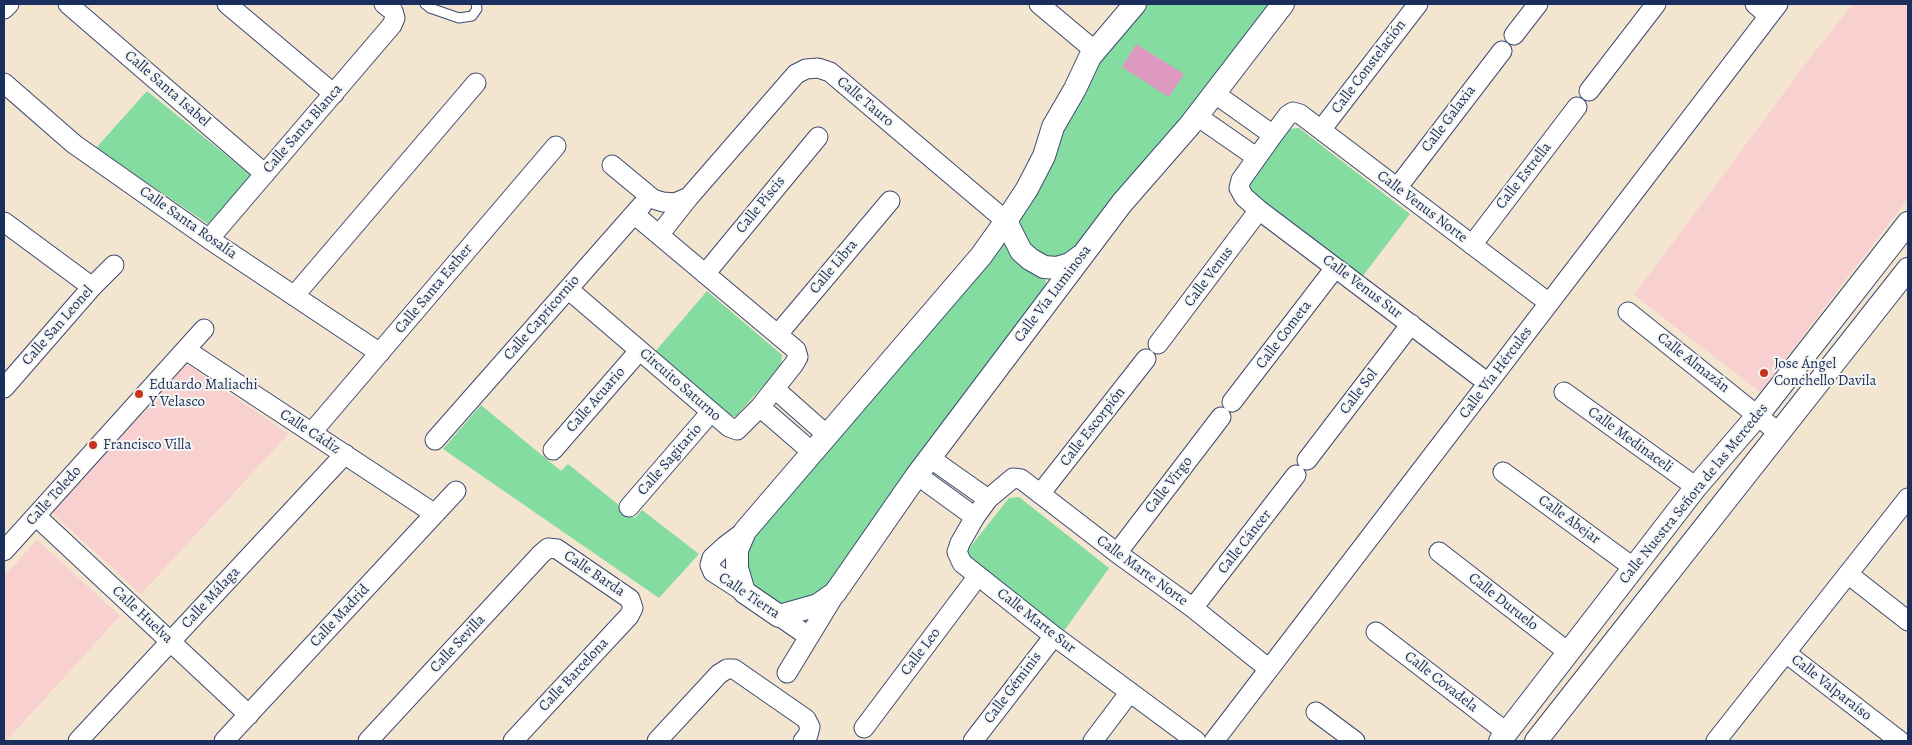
<!DOCTYPE html>
<html>
<head>
<meta charset="utf-8">
<style>
  body { margin:0 }
  #map { position:relative; width:1912px; height:745px; overflow:hidden; background:#f4e5d0; font-family:Alegreya,serif }
  canvas { display:block }
  .frame { position:absolute; inset:0; border:5px solid #1b2f5e; pointer-events:none }
</style>
</head>
<body>
<div id="map">
<canvas width="1912" height="745"></canvas>
<div class="frame"></div>
</div>
<script>
const ctx = document.querySelector('canvas').getContext('2d');
ctx.lineJoin = 'round';
function fill(path, color) {
  ctx.fillStyle = color;
  ctx.fill(path, 'evenodd');
}
function shape(rows) {
  const path = new Path2D();
  for (const r of rows) {
    path.moveTo(r[0], r[1]);
    for (let i = 2; i < r.length; i += 2) path.lineTo(r[i], r[i + 1]);
  }
  return path;
}
function trace(path, color, width, dash) {
  ctx.strokeStyle = color;
  ctx.lineWidth = width;
  ctx.lineCap = dash ? 'butt' : 'round';
  ctx.setLineDash(dash || []);
  ctx.stroke(path);
}
function write(font, color, halo, rows, align = 'center') {
  ctx.font = font + ' Alegreya,serif';
  ctx.lineWidth = 4;
  ctx.setLineDash([]);
  ctx.textBaseline = 'middle';
  ctx.strokeStyle = halo;
  ctx.fillStyle = color;
  for (const [text, x, y, turn = 0] of rows) {
    ctx.save();
    ctx.translate(x, y);
    ctx.rotate((+turn || 0) * Math.PI / 180);
    ctx.textAlign = isNaN(turn) ? turn : align;
    if (halo) ctx.strokeText(text, 0, 0);
    ctx.fillText(text, 0, 0);
    ctx.restore();
  }
}
fill(shape([
  [1853,4,1908,4,1908,198,1760,392,1634,295,1813,54],
  [187,364,288,434,141,594,52,513],
  [37,540,120,616,6,741,4,741,4,577]
]), '#f7d0cf');
fill(shape([
  [1139,4,1274,4,1071,255,1039,260,1020,232,1020,221,1052,161,1060,123],
  [147,91,252,176,208,224,96,148],
  [1299,128,1410,214,1362,277,1250,191,1247,182,1288,129],
  [1002,243,1009,246,1045,277,1046,285,824,595,782,609,747,584,744,547],
  [707,291,782,355,781,366,736,416,727,416,654,353],
  [481,405,561,471,568,464,635,518,642,510,699,554,659,598,443,449],
  [1019,497,1109,568,1064,631,970,560,967,551,1009,498]
]), '#84dca1');
fill(shape([
  [1136,44,1184,74,1169,97,1122,67]
]), '#dd99bf');
const service = shape([
  [425,4,430,8,459,18,472,16,477,9,476,4]
]);
const minor = shape([
  [68,4,265,174],
  [227,4,334,94],
  [1039,4,1095,51],
  [1755,4,1769,16],
  [4,9,9,4],
  [1514,35,1538,4],
  [4,83,74,144,209,239,380,353],
  [1589,91,1656,4],
  [1214,93,1273,135],
  [1197,116,1256,157],
  [1321,130,1418,4],
  [612,165,653,199,663,202,675,203,689,197,796,74,806,69,818,68,830,72,1006,221],
  [1397,188,1502,51],
  [4,222,92,287],
  [659,235,689,197],
  [209,239,392,25,395,18,393,11,384,4],
  [1472,245,1577,107],
  [705,274,818,137],
  [568,289,729,427,737,430,760,407,794,364,798,357,796,350,634,214],
  [294,296,476,83],
  [1628,312,1779,433],
  [778,334,890,201],
  [1158,344,1259,210],
  [186,350,435,514],
  [1488,383,1259,210,1244,197,1239,188,1241,180,1273,135,1288,115,1293,112,1300,114,1549,303],
  [4,388,92,287,114,265],
  [775,389,827,435],
  [1564,392,1696,487],
  [1232,402,1335,268],
  [760,407,812,452],
  [312,432,556,146],
  [435,440,642,205],
  [553,450,639,351],
  [930,458,988,499],
  [1307,460,1411,324],
  [1503,472,1634,568],
  [917,475,975,517],
  [1040,494,1146,359],
  [629,507,711,412],
  [36,516,249,715],
  [4,551,204,329],
  [1439,552,1568,652],
  [1117,553,1221,417],
  [1848,574,1908,621],
  [744,592,713,572,710,565,712,558,725,546,745,531],
  [1193,608,1296,475],
  [779,616,808,636],
  [1376,632,1506,732],
  [1786,653,1900,741],
  [787,673,835,594],
  [1316,712,1355,741],
  [864,728,978,576],
  [78,741,345,454],
  [224,741,456,491],
  [368,741,541,554,548,548,557,549,630,599,633,608,629,616,513,741],
  [657,741,719,674,727,669,734,669,806,719,810,727,808,735,803,741],
  [973,741,1054,636],
  [1093,741,1130,692],
  [1196,741,1054,636,962,563,957,552,960,543,975,517,988,499,1013,478,1021,479,1117,553,1193,608,1269,669],
  [1214,741,1778,4],
  [1716,741,1908,498]
]);
const tertiary = shape([
  [1135,4,1090,57,1075,89,1053,127,1044,156,1027,189,1006,221,981,256,745,531,737,550,737,568,744,592,779,616,818,605,835,593,917,475,1122,203,1190,125,1283,4],
  [1006,221,1021,251,1030,259,1044,267,1057,268,1070,264,1081,256],
  [1500,741,1696,487,1758,415,1908,223],
  [1536,741,1908,269]
]);
trace(service, '#3c4a6f', 11);
trace(minor, '#3c4a6f', 21);
trace(tertiary, '#3c4a6f', 24);
trace(service, '#fff', 9);
trace(minor, '#fff', 19);
trace(tertiary, '#fff', 22);
for (const [x, y, r, color] of [
  [1764,373,5,"#c8321e"],
  [139,394,5,"#c8321e"],
  [93,445,5,"#c8321e"]
]) {
  const dot = new Path2D();
  dot.arc(x, y, r, 0, 2 * Math.PI);
  ctx.fillStyle = color;
  ctx.fill(dot);
  trace(dot, '#f6f6f2', 2);
}
write('15px', '#1b2f5e', '#f6f6f2', [
  ["Calle Constelación",1369,67,-53],
  ["Calle Santa Isabel",167,89,41],
  ["Calle Tauro",865,102,40],
  ["Calle Galaxia",1449,119,-53],
  ["Calle Santa Blanca",303,129,-49],
  ["Calle Estrella",1524,176,-52],
  ["Calle Piscis",761,205,-51],
  ["Calle Venus Norte",1422,207,37],
  ["Calle Santa Rosalía",188,223,35],
  ["Calle Libra",834,267,-50],
  ["Calle Venus",1209,277,-53],
  ["Calle Venus Sur",1362,287,37],
  ["Calle Santa Esther",434,289,-50],
  ["Calle Vía Luminosa",1053,294,-53],
  ["Calle Capricornio",542,318,-49],
  ["Calle San Leonel",58,326,-49],
  ["Calle Cometa",1284,335,-53],
  ["Calle Almazán",1693,363,38],
  ["Calle Vía Hércules",1496,373,-53],
  ["Circuito Saturno",680,385,41],
  ["Calle Sol",1359,392,-53],
  ["Calle Acuario",596,400,-49],
  ["Calle Escorpión",1093,427,-52],
  ["Calle Cádiz",310,432,33],
  ["Calle Medinaceli",1630,440,36],
  ["Calle Sagitario",670,460,-49],
  ["Calle Virgo",1169,485,-52],
  ["Calle Nuestra Señora de las Mercedes",1694,494,-51],
  ["Calle Toledo",54,496,-48],
  ["Calle Abejar",1569,520,36],
  ["Calle Cáncer",1245,542,-52],
  ["Calle Marte Norte",1142,571,36],
  ["Calle Barda",594,574,34],
  ["Calle Tierra",749,596,34],
  ["Calle Málaga",211,598,-47],
  ["Calle Duruelo",1503,602,38],
  ["Calle Huelva",142,615,43],
  ["Calle Madrid",340,616,-47],
  ["Calle Marte Sur",1036,621,38],
  ["Calle Sevilla",458,644,-47],
  ["Calle Leo",921,652,-53],
  ["Calle Barcelona",574,675,-47],
  ["Calle Covadela",1441,682,38],
  ["Calle Géminis",1013,688,-53],
  ["Calle Valparaíso",1831,688,38]
]);
write('15px', '#1b2f5e', '#f6f6f2', [
  ["Jose Ángel",1774,364],
  ["Conchello Davila",1774,381],
  ["Eduardo Maliachi",149,385],
  ["Y Velasco",149,402],
  ["Francisco Villa",103,445]
], 'left');
</script>
</body>
</html>
